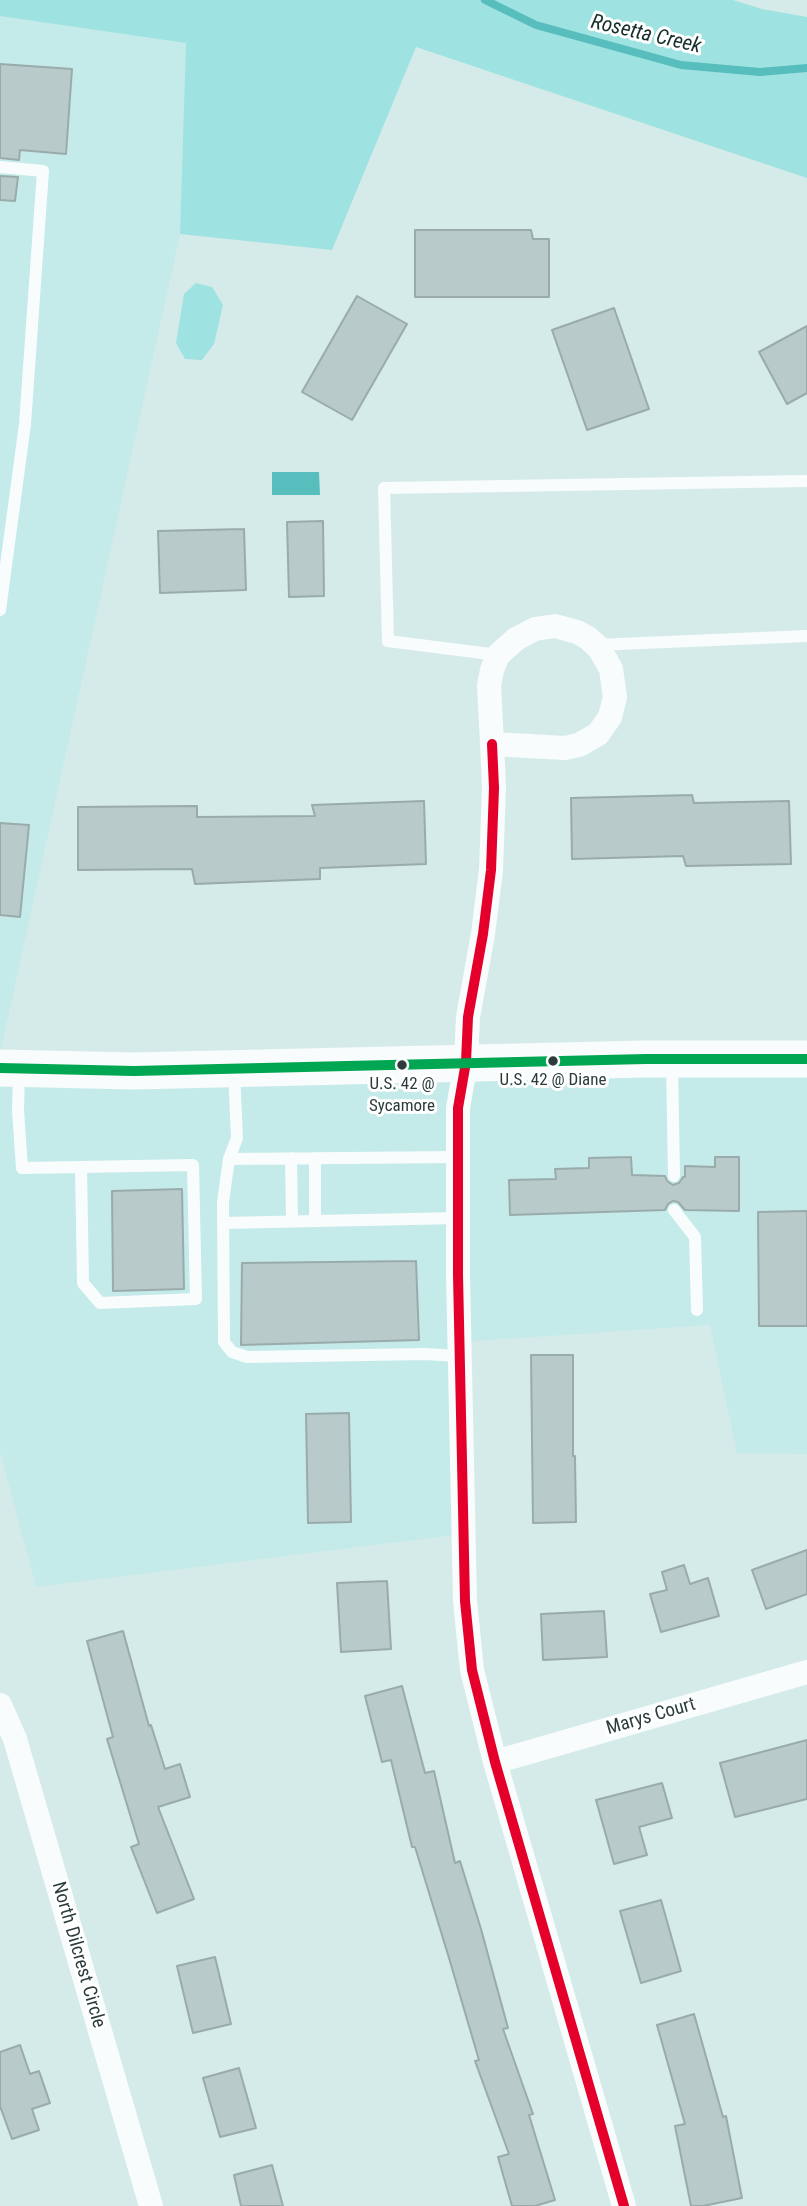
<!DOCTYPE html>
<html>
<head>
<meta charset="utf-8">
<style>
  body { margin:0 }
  canvas { display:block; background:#d4ebea }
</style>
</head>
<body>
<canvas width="807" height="2206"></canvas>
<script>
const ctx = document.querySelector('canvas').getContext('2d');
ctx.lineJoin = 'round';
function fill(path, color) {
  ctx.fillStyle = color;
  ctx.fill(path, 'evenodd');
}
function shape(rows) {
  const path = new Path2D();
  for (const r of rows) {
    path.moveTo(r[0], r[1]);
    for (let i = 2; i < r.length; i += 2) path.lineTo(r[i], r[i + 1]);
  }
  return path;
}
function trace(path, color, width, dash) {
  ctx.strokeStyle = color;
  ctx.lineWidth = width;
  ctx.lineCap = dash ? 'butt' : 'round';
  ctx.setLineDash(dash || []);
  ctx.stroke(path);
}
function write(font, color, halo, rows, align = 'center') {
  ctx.font = font + ' "Roboto Condensed",sans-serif';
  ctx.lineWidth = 6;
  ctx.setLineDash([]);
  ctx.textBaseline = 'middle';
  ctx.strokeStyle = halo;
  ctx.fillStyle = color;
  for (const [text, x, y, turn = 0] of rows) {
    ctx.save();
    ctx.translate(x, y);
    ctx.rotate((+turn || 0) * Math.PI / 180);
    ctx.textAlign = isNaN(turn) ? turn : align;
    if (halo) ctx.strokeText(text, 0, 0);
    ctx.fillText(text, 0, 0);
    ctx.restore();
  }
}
fill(shape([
  [0,16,186,43,180,234,0,1053],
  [807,1059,807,1454,737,1453,710,1325,459,1342,463,1534,36,1587,0,1451,0,1062]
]), '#c4eae9');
fill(shape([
  [0,0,733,0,762,9,807,17,807,178,416,47,332,250,180,234,186,43,0,16],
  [196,283,212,287,223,305,214,344,202,360,185,359,176,343,184,294]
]), '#9ee2e1');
fill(shape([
  [319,472,320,495,272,495,272,472]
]), '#57bebd');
trace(shape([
  [485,0,536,25,681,65,760,72,807,68]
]), '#57bebd', 8);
const building = shape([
  [0,64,72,69,66,154,20,150,19,160,0,158,0,64],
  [0,176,18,177,15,201,0,200,0,176],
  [415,230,531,230,533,239,549,239,549,297,415,297,415,230],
  [357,296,407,324,352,420,302,392,357,296],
  [614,308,649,409,587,430,552,330,614,308],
  [807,326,807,393,787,404,759,352,807,326],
  [323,521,324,596,289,597,287,522,323,521],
  [244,529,246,590,160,593,158,531,244,529],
  [692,795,694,803,789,801,791,864,686,866,683,856,572,859,571,798,692,795],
  [424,801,426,864,320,868,320,879,195,884,192,869,78,870,78,807,197,806,197,817,315,816,312,805,424,801],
  [0,823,29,825,20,917,0,915,0,823],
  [631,1157,632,1175,665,1176,667,1181,673,1185,679,1183,683,1177,685,1177,685,1166,715,1167,715,1157,739,1157,739,1211,685,1210,678,1202,673,1201,668,1204,665,1210,510,1215,509,1180,556,1179,555,1169,589,1168,589,1158,631,1157],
  [182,1189,184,1289,113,1291,112,1191,182,1189],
  [807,1211,807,1326,759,1326,758,1212,807,1211],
  [416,1261,419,1340,241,1345,242,1263,416,1261],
  [531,1355,573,1355,573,1456,575,1456,576,1522,533,1523,531,1355],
  [349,1413,351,1522,308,1523,306,1414,349,1413],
  [807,1550,807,1594,766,1609,752,1570,807,1550],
  [684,1565,690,1584,708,1578,719,1616,661,1632,650,1594,667,1590,662,1572,684,1565],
  [387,1581,391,1649,341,1652,337,1583,387,1581],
  [604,1611,607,1657,543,1660,541,1614,604,1611],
  [123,1631,149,1726,151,1725,165,1769,180,1764,190,1797,158,1807,194,1899,157,1913,131,1847,139,1844,107,1739,113,1737,87,1641,123,1631],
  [402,1686,425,1773,434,1771,455,1863,460,1861,481,1929,508,2028,503,2029,533,2114,529,2115,555,2200,535,2206,512,2206,498,2157,509,2154,475,2061,479,2060,449,1958,415,1847,412,1847,391,1760,382,1762,365,1696,402,1686],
  [807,1740,807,1799,735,1817,720,1763,807,1740],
  [662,1783,672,1818,639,1827,647,1855,614,1864,596,1800,662,1783],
  [661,1900,681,1971,641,1983,620,1911,661,1900],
  [215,1957,231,2024,193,2033,177,1966,215,1957],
  [694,2014,723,2117,726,2116,742,2198,703,2206,691,2206,675,2126,685,2124,657,2025,694,2014],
  [20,2045,30,2074,39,2071,50,2103,32,2109,39,2130,12,2139,0,2106,0,2052,20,2045],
  [239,2068,256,2128,220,2137,203,2078,239,2068],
  [272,2165,283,2206,241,2206,234,2175,272,2165]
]);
fill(building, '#b8caca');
trace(building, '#99abaa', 2);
trace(shape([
  [0,167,43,171,25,424,0,610],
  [596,645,807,636],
  [498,655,388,641,384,488,807,481],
  [672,1062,674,1176],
  [19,1072,18,1110,22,1168,81,1167,193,1165,196,1299,100,1303,83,1283,81,1167],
  [234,1072,237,1138,229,1159,223,1202,224,1342,232,1352,247,1357,425,1354,459,1356],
  [291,1158,292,1221],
  [229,1159,458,1157],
  [674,1210,695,1237,697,1310],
  [315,1221,315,1158],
  [223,1223,458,1218]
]), '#f9fcfc', 12);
trace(shape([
  [555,626,577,632,588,638,599,648,611,669,615,697,610,717,598,734,579,745,565,748,492,744,489,685,492,670,498,655,516,639,535,629,555,626],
  [492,744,494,788,491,870,483,934,468,1017,466,1062,458,1108,458,1275,465,1601,472,1670,495,1762,624,2206],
  [0,1705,15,1739,151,2206],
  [495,1762,807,1672]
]), '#f9fcfc', 24);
trace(shape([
  [0,1068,134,1071,646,1059,807,1059]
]), '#f9fcfc', 37);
trace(shape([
  [492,744,494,788,491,870,483,934,468,1017,466,1062,458,1108,458,1275,465,1601,472,1670,495,1762,624,2206]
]), '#e4002b', 10);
trace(shape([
  [0,1068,134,1071,646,1059,807,1059]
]), '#00a651', 10);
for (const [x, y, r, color] of [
  [553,1061,6,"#2c3c3c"],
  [402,1065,6,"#2c3c3c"]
]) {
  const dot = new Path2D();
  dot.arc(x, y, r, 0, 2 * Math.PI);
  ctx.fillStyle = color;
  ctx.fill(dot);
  trace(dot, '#fff', 2.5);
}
write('17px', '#2c3c3c', '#fff', [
  ["U.S. 42 @ Diane",553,1081],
  ["U.S. 42 @",402,1085],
  ["Sycamore",402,1107]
]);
write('19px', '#2c3c3c', '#fff', [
  ["Marys Court",651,1717,-16],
  ["North Dilcrest Circle",78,1955,74]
]);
write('italic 21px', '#182e2d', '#fff', [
  ["Rosetta Creek",646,35,13]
]);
</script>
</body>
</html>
